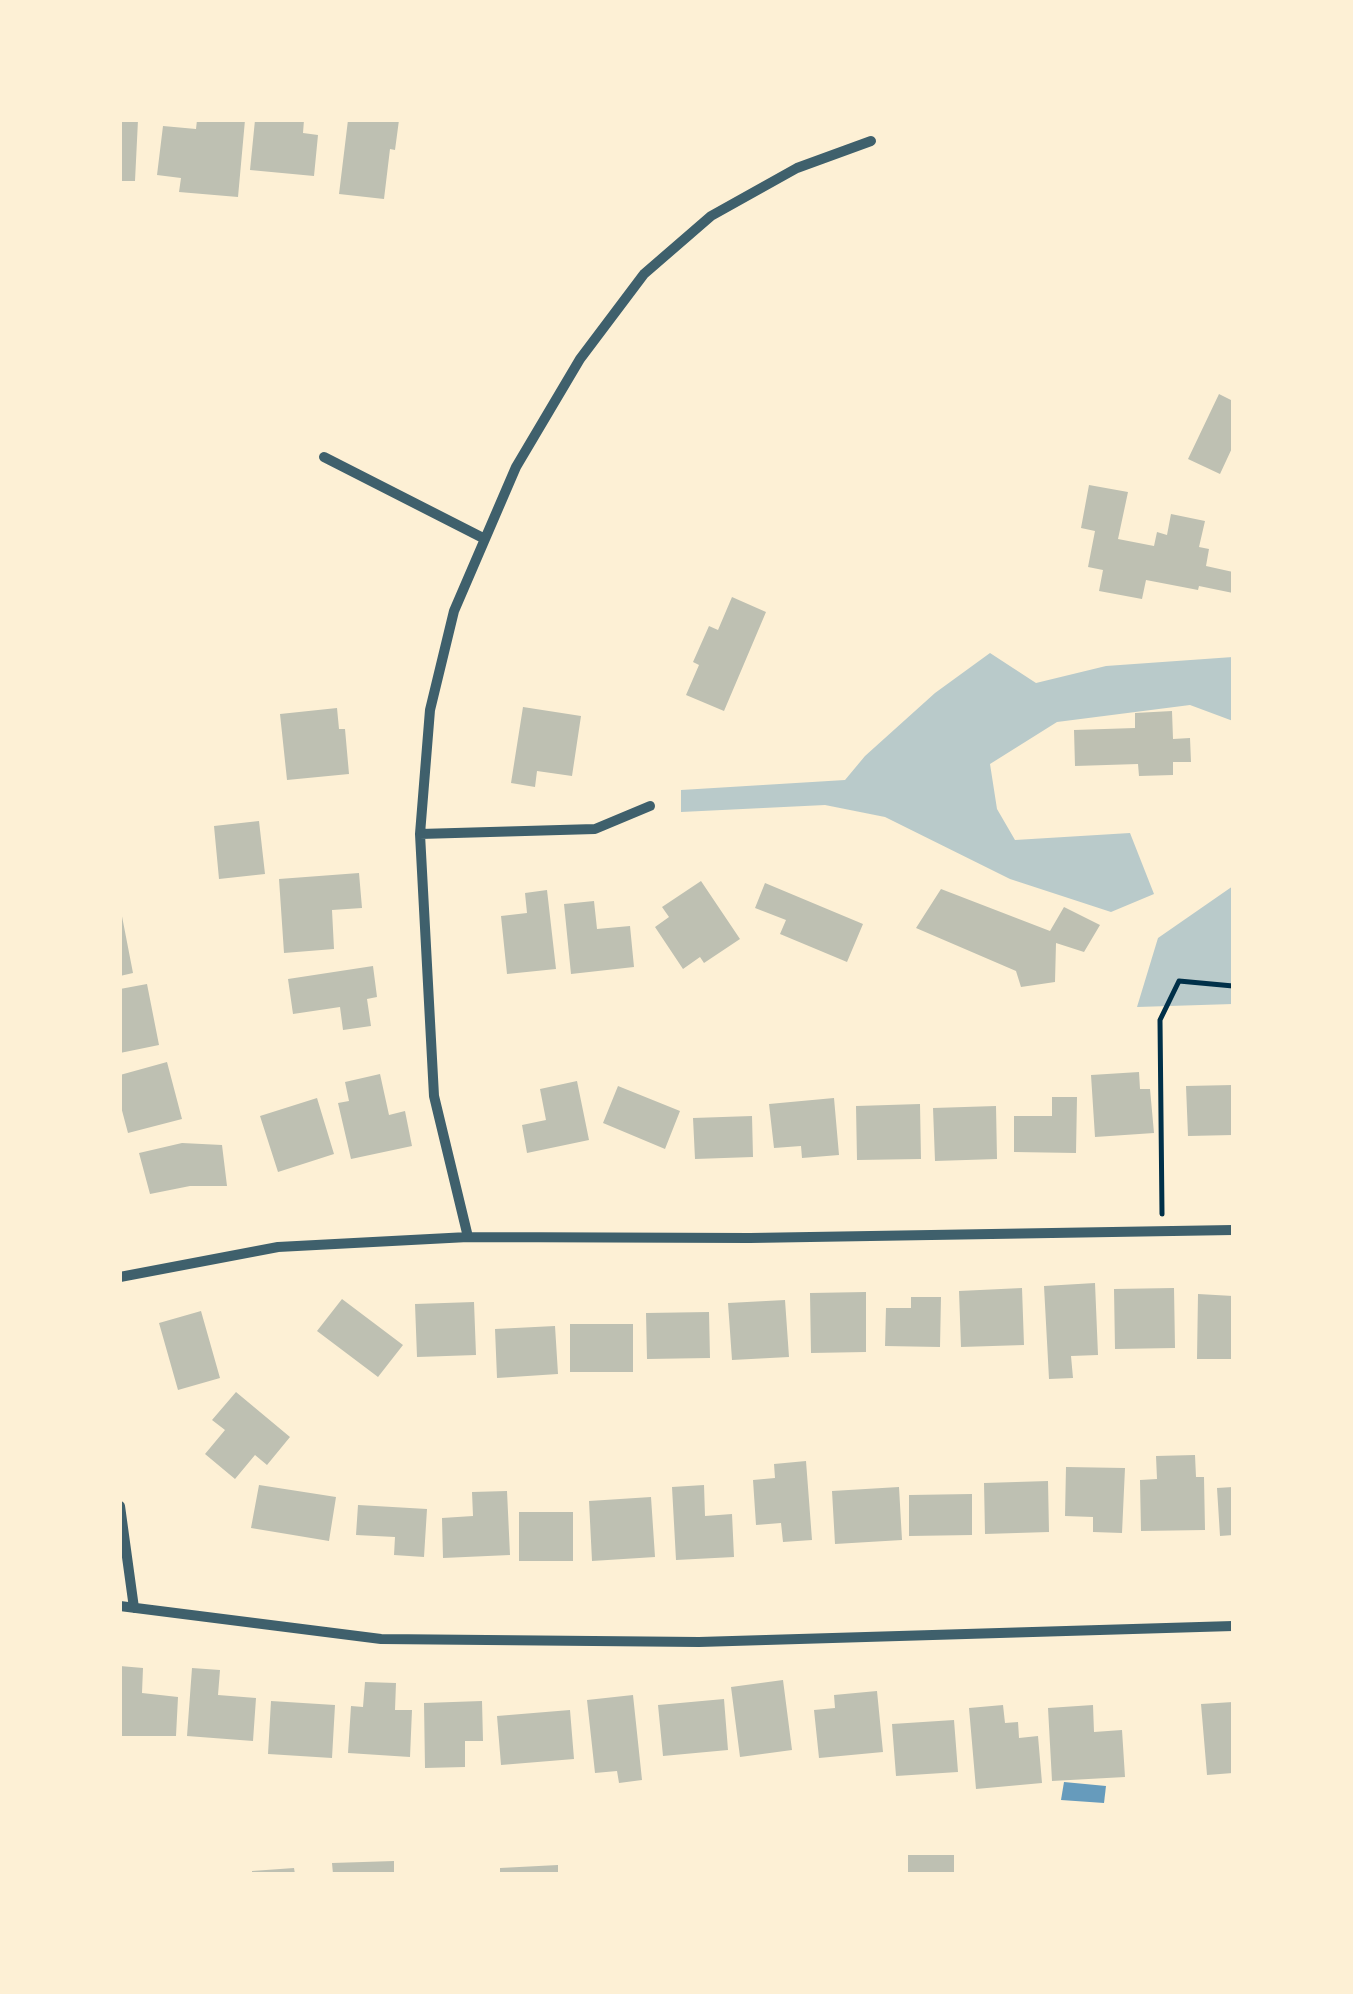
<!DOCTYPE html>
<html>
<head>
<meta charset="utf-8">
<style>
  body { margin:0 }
  #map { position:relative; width:1353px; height:1994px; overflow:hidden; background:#fdf0d5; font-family:"DejaVu Sans",sans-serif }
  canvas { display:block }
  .frame { position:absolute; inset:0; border:122px solid #fdf0d5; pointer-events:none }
</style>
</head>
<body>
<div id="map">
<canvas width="1353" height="1994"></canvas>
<div class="frame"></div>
</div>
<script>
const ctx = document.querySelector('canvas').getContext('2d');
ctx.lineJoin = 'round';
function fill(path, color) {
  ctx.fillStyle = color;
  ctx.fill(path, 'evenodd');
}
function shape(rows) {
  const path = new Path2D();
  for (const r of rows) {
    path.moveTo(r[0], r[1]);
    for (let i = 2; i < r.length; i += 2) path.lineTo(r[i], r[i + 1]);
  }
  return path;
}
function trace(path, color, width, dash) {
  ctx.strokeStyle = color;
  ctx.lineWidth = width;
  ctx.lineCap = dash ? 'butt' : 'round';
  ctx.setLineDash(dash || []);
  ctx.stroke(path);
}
fill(shape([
  [990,653,1036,683,1106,666,1233,657,1233,721,1190,705,1057,722,990,764,997,809,1015,840,1130,833,1154,894,1111,912,1010,879,885,817,825,805,681,812,681,790,845,780,865,756,935,693],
  [1233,886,1233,1004,1137,1007,1158,938]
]), '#b9caca');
fill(shape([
  [1064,1782,1106,1786,1104,1803,1061,1800]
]), '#669bbc');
fill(shape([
  [120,120,138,120,135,181,120,181],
  [197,120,245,120,238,197,179,192,181,178,157,175,163,126,196,129],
  [255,120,304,120,303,133,318,135,314,176,250,170],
  [348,120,399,120,395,150,390,149,384,199,339,194],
  [1219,394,1233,401,1233,446,1220,474,1188,459],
  [1089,485,1128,492,1118,539,1154,546,1157,532,1167,535,1171,514,1205,521,1199,547,1209,549,1206,566,1233,572,1233,593,1199,586,1198,590,1146,580,1142,599,1099,591,1103,570,1088,567,1095,531,1081,528],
  [732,597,766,612,724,711,686,695,699,665,693,662,709,626,718,630],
  [523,707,581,716,572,776,537,771,535,787,511,783],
  [337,708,339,729,345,729,349,774,287,780,280,714],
  [1172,711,1173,739,1190,738,1191,762,1173,762,1173,775,1139,776,1138,764,1075,766,1074,730,1135,728,1135,713],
  [259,821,265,874,219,879,214,826],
  [359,873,362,908,332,910,334,949,284,953,279,879],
  [701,881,740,939,704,963,700,957,683,969,655,927,669,917,662,907],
  [765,883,863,924,847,962,780,934,786,920,755,908],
  [941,889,1050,931,1064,907,1100,925,1084,952,1056,943,1055,982,1021,987,1016,971,916,928],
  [547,890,556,969,507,974,501,916,527,913,525,893],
  [594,901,597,929,630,926,634,967,571,974,564,904],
  [120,906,133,973,120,976],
  [373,966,377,997,367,999,371,1026,343,1030,340,1007,293,1014,288,979],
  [147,984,159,1045,120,1053,120,989],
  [167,1062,182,1119,128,1133,120,1103,120,1075],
  [1139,1072,1140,1089,1150,1089,1154,1133,1095,1137,1091,1075],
  [380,1074,389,1115,405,1111,412,1146,351,1159,338,1103,349,1101,345,1082],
  [577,1081,589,1140,527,1153,522,1125,546,1120,540,1089],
  [1233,1085,1233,1135,1188,1136,1186,1086],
  [618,1086,680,1111,665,1149,603,1123],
  [1052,1097,1077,1097,1076,1153,1014,1152,1014,1116,1052,1116],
  [317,1098,334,1154,278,1172,260,1116],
  [834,1098,839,1155,802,1158,801,1146,774,1148,769,1104],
  [920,1104,921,1159,857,1160,856,1106],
  [996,1106,997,1159,935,1161,933,1108],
  [752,1116,753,1157,695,1159,693,1118],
  [182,1143,222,1145,227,1186,190,1186,150,1194,139,1153],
  [1095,1283,1098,1355,1071,1356,1073,1378,1049,1379,1044,1286],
  [1022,1288,1024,1345,961,1347,959,1291],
  [1174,1288,1175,1348,1115,1349,1114,1289],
  [866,1292,866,1352,811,1353,810,1293],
  [1198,1294,1233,1296,1233,1359,1197,1359],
  [911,1297,941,1297,940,1347,885,1346,886,1308,911,1308],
  [342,1299,403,1345,378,1377,317,1331],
  [785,1300,789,1357,732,1360,728,1303],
  [474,1302,476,1355,417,1357,415,1304],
  [201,1311,220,1378,178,1390,159,1323],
  [709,1312,710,1358,647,1359,646,1313],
  [570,1324,633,1324,633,1372,570,1372],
  [555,1326,558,1374,497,1378,495,1329],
  [236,1392,290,1437,267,1465,255,1455,235,1479,205,1454,225,1430,212,1420],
  [1195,1455,1196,1477,1204,1477,1205,1530,1141,1531,1140,1480,1157,1479,1156,1456],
  [806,1461,812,1540,783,1542,781,1523,756,1525,753,1480,775,1478,774,1464],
  [1066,1467,1125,1468,1122,1533,1093,1532,1093,1517,1065,1516],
  [1048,1481,1049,1532,985,1534,984,1483],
  [259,1485,336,1497,329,1541,251,1528],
  [704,1485,705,1516,732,1514,734,1557,676,1560,672,1487],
  [899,1487,902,1540,835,1544,832,1491],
  [1233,1487,1233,1535,1220,1536,1217,1488],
  [507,1491,510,1555,443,1558,442,1518,473,1516,472,1492],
  [972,1494,972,1535,909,1536,909,1495],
  [651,1497,655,1557,592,1561,589,1501],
  [358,1505,427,1509,424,1557,394,1555,395,1537,356,1535],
  [519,1512,573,1512,573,1561,519,1561],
  [120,1666,143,1668,142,1693,178,1697,176,1736,120,1736],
  [192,1668,220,1670,218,1695,256,1698,253,1741,187,1736],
  [783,1680,792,1750,740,1757,731,1687],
  [365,1682,396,1683,395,1710,412,1710,410,1757,348,1753,351,1706,363,1707],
  [877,1691,883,1752,819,1758,814,1710,835,1708,834,1695],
  [633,1695,642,1780,619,1783,617,1771,595,1773,587,1700],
  [724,1699,728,1750,663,1756,658,1705],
  [271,1701,335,1705,332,1758,268,1754],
  [482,1701,483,1741,465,1741,465,1767,425,1768,424,1703],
  [1233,1702,1233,1773,1207,1775,1201,1704],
  [1003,1705,1005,1723,1018,1722,1019,1738,1038,1736,1042,1783,976,1789,969,1708],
  [1093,1705,1094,1732,1122,1730,1125,1777,1052,1781,1048,1708],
  [570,1710,574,1759,501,1765,497,1716],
  [954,1720,958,1772,896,1776,892,1724],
  [908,1855,954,1855,954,1874,908,1874],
  [394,1861,394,1874,333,1874,332,1863],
  [558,1865,558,1874,500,1874,500,1868],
  [294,1868,295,1874,252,1874,252,1871]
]), '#bec0b2');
trace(shape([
  [1162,1214,1160,1020,1179,981,1233,986]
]), '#003049', 5);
trace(shape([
  [324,457,485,539],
  [420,834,595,829,650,806],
  [468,1237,434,1096,420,834,430,710,454,611,516,467,580,359,644,274,711,216,797,168,871,141],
  [120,1277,278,1247,468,1237,750,1238,1233,1230],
  [120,1506,134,1608],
  [120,1606,381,1639,699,1642,1233,1626]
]), '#3f606c', 10);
</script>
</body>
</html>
